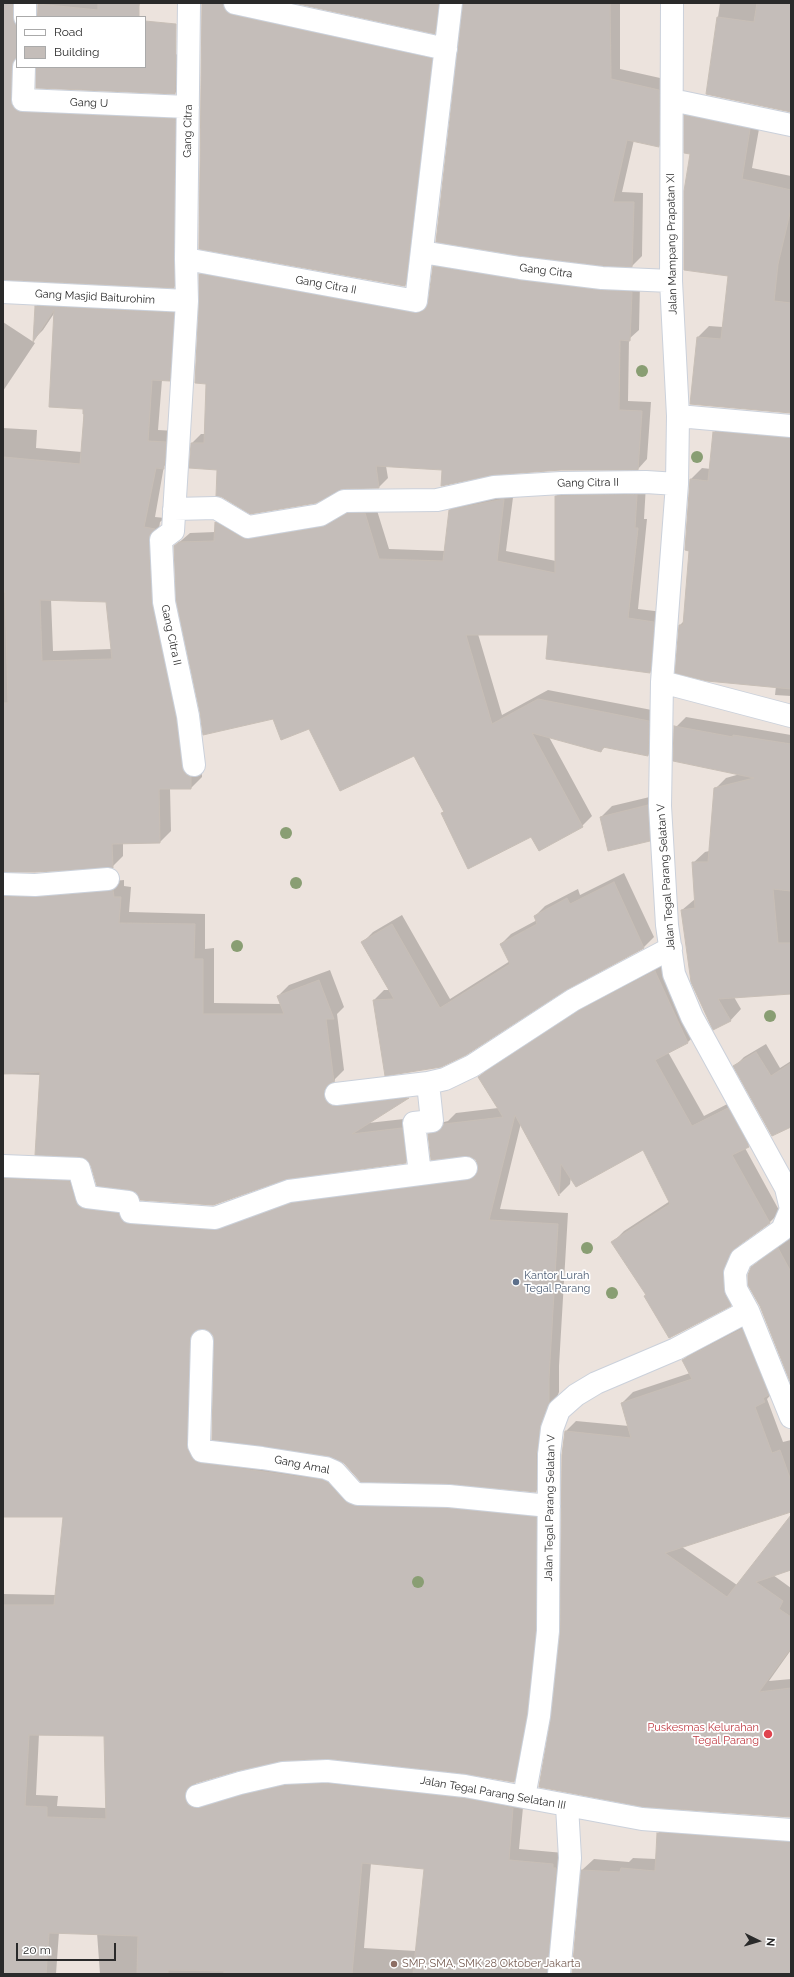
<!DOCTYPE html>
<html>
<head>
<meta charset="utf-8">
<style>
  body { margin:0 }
  #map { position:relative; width:794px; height:1977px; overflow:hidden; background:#ece3dd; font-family:Raleway,sans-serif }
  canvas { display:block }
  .frame { position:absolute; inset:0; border:4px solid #2a2a2a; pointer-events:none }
  .legend { position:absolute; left:16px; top:16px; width:130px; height:52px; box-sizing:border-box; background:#fff; border:1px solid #aaa; margin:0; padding:5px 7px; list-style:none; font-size:12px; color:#2a2a2a }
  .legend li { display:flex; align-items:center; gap:8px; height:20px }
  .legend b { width:20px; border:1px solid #aaa }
  .north { position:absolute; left:738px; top:1921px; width:40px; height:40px; -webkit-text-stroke:3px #fff; paint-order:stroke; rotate:95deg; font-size:11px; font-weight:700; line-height:16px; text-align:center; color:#2a2a2a }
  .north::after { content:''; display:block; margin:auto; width:14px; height:18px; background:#2a2a2a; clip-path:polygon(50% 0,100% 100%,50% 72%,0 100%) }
  .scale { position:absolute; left:16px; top:1943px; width:100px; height:18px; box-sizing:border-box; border:2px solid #2a2a2a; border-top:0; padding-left:5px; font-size:12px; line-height:14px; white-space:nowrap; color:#2a2a2a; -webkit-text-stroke:3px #fff; paint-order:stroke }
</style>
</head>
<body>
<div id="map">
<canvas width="794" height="1977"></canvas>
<div class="frame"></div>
<ul class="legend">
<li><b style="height:5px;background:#fff"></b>Road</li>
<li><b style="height:11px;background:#c4bdb9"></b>Building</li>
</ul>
<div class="north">N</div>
<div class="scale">20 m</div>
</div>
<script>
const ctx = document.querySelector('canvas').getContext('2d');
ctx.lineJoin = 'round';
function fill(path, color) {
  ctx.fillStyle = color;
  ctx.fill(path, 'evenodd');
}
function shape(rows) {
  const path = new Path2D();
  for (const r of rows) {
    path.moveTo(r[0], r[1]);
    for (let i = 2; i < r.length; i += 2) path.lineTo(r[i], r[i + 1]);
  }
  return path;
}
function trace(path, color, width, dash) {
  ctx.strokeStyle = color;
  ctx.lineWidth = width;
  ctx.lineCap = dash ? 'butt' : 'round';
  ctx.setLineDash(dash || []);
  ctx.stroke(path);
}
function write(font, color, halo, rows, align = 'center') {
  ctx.font = font + ' Raleway,sans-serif';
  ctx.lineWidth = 3.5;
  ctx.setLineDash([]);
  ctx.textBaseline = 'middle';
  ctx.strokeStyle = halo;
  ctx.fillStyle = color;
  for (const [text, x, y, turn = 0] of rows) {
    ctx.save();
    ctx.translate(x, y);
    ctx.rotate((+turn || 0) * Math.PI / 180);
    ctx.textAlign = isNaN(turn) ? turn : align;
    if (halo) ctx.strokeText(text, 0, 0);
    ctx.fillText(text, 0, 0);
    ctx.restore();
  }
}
fill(shape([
  [3,3,22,3,17,17,17,67,20,90,185,109,184,277,174,287,3,279],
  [38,3,140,3,136,17,37,17],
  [220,3,238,3,441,49,415,275,405,285],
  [298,3,448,3,444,23,434,33],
  [464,3,620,3,620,69,669,80,669,136,659,146,634,140,622,192,643,193,642,256,632,266],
  [720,3,791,3,791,111,707,94],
  [145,52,185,55,185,83,175,93,37,87,36,67,145,67],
  [696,105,761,118,752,168,791,176,791,412,691,403,698,337,709,326,723,327,729,275,691,153,685,116],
  [443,258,640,283,639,330,629,339,628,401,651,402,647,459,638,469,386,466,388,478,379,487,218,469,190,467,192,443,201,434,205,434,207,383,200,274,209,265,424,304,429,304,434,267],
  [47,296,184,302,180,369,169,380,162,380,158,430,176,431,174,457,164,466,155,517,165,518,160,522,159,529,202,766,202,777,191,788,170,788,171,831,160,842,123,843,123,856,112,867,3,871,3,428,37,430,36,448,82,452,84,408,55,312,43,330,34,339,36,306],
  [51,599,107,601,112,649,53,651],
  [3,322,35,343,3,391],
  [725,421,791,427,791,696,775,695,776,686,680,625,684,621,690,550,686,549,691,479,702,468,711,469,714,432],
  [646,485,644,519,647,519,638,609,663,612,660,662,650,672,549,634,478,634,502,715,548,690,657,711,658,745,648,755,606,746,601,751,549,737,592,816,582,826,539,850,532,836,442,813,444,811,415,755,274,718,175,546,190,533,215,532,216,522,225,513,252,528,358,504,375,504,389,549,446,551,450,510,460,500,514,490,506,551,556,561,556,496,566,486],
  [686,717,791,735,791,951,734,997,741,1009,730,1021,714,1029,682,910,695,899,693,863,705,852,709,851,715,789,726,778,740,774,675,728],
  [658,795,660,828,649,840,601,817,612,806],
  [624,873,654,937,644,947,566,989,386,1074,374,1000,384,990,390,990,363,942,373,932,402,915,450,999,510,961,501,944,511,934,537,920,535,916,545,906,578,889,580,895],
  [3,879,46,887,124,880,124,886,131,887,129,912,205,914,205,949,214,948,214,1003,281,1004,278,996,289,985,330,970,344,1007,337,1014,344,1070,335,1079,334,1084,417,1088,408,1097,368,1123,413,1118,417,1151,406,1162,137,1192,92,1165,41,1075,3,1074],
  [666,960,699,1031,688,1042,668,1052,704,1116,739,1098,760,1135,745,1148,780,1212,769,1223,740,1243,733,1262,741,1294,730,1305,647,1295,613,1242,624,1231,670,1201,643,1149,571,1177,570,1184,560,1194,521,1123,500,1209,568,1213,559,1366,559,1392,550,1416,547,1480,536,1491,345,1463,215,1341,214,1334,209,1329,200,1328,197,1433,202,1445,334,1469,355,1490,547,1506,546,1619,525,1770,514,1781,466,1773,328,1758,282,1760,237,1770,196,1782,196,1788,297,1775,524,1797,519,1849,564,1853,565,1974,100,1974,97,1933,59,1932,56,1974,3,1974,3,1594,56,1595,64,1516,3,1516,3,1158,80,1170,90,1196,226,1220,304,1193,479,1170,476,1159,429,1134,440,1123,448,1121,456,1113,498,1108,479,1077,490,1066,592,1000],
  [39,1734,105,1735,106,1808,57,1806,58,1796,36,1795],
  [371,1863,425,1868,416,1951,364,1948],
  [766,1044,780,1068,791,1061,791,1126,735,1066,744,1057],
  [791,1237,791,1381,752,1268,763,1256],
  [753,1318,775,1390,767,1399,783,1442,791,1440,791,1511,682,1547,737,1585,791,1517,791,1569,773,1575,791,1588,790,1597,791,1598,791,1650,769,1681,791,1679,791,1816,552,1717,561,1632,565,1432,576,1421,629,1426,622,1403,633,1392,690,1373,683,1360,694,1349],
  [669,1822,791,1831,791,1974,573,1974,582,1870,594,1859,629,1862,633,1858,656,1859,658,1833]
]), '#0003');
const building = shape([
  [3,3,12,3,13,17,17,26,17,57,13,61,12,67,11,100,12,106,16,110,22,112,175,119,174,288,3,280,3,3],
  [98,3,139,3,139,17,38,17,38,4,98,10,98,3],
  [202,3,223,3,226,12,232,15,432,59,405,286,199,249,202,3],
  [294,3,438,3,435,34,294,3],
  [463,3,610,3,611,79,659,90,659,147,627,140,613,202,634,202,632,267,603,266,522,256,436,242,463,3],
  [757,3,791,3,791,112,706,94,717,17,754,22,757,3],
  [145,21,176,24,175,94,36,88,36,67,145,67,145,21],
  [684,115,750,129,742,179,791,190,791,209,778,264,774,301,791,303,791,413,690,404,697,337,721,339,728,276,684,270,684,191,690,154,684,153,684,115],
  [433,266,518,280,600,290,632,292,630,341,620,340,619,410,642,411,638,470,561,470,493,475,441,486,442,470,376,466,379,488,343,489,316,503,250,514,222,497,216,496,217,470,189,468,191,443,204,443,206,384,195,383,199,302,199,274,414,313,420,313,426,309,428,303,433,266],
  [35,306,174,313,170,381,152,380,148,441,166,442,164,467,164,469,156,468,144,527,155,529,150,534,149,541,152,604,176,718,182,767,184,773,191,777,191,789,159,789,160,843,112,844,113,868,35,872,3,872,3,703,8,703,5,592,3,592,3,457,80,464,84,414,83,414,83,409,49,407,54,310,33,342,35,306],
  [40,600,106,602,112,659,42,661,40,600],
  [713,432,791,438,791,689,707,681,675,673,679,625,683,625,689,551,685,550,690,479,708,481,713,432],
  [637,495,635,528,638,528,628,618,654,622,650,673,546,659,548,635,466,635,492,724,538,699,649,721,648,756,603,747,601,752,532,733,583,827,539,851,531,837,468,869,441,813,444,812,414,756,340,791,309,729,281,740,273,719,203,735,200,713,176,600,174,546,179,542,214,541,215,522,242,538,250,539,322,527,347,513,365,513,379,559,443,561,449,510,504,499,497,561,555,573,555,496,637,495],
  [674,726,733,737,733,735,791,744,791,891,773,889,778,943,791,943,791,994,718,999,731,1021,713,1030,691,982,681,910,695,908,692,862,708,862,714,788,754,778,673,761,674,726],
  [648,805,650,841,608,851,600,817,648,805],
  [614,882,644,948,566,990,466,1055,441,1067,385,1076,373,1000,394,999,361,942,392,924,440,1008,510,964,500,944,537,924,534,916,567,898,570,904,614,882],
  [113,890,114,897,121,897,119,923,195,924,194,959,203,959,203,1014,284,1014,277,996,319,980,334,1019,326,1019,334,1082,328,1084,324,1089,324,1095,326,1101,331,1105,337,1106,409,1098,352,1134,402,1128,406,1163,287,1179,213,1205,140,1200,136,1193,130,1190,97,1186,91,1166,86,1159,79,1157,35,1155,40,1072,3,1074,3,897,36,897,113,890],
  [655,971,688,1043,655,1060,692,1126,728,1108,749,1147,732,1155,770,1223,734,1249,730,1254,723,1274,724,1290,731,1306,669,1338,644,1296,646,1295,611,1242,670,1204,643,1150,576,1187,561,1164,559,1196,515,1115,489,1220,558,1224,549,1378,549,1403,540,1428,536,1454,536,1492,449,1484,361,1482,344,1463,328,1456,212,1440,214,1341,213,1335,209,1331,202,1329,196,1330,192,1334,190,1341,187,1445,188,1451,195,1461,201,1463,322,1480,327,1482,344,1501,357,1506,448,1508,536,1517,536,1630,527,1714,514,1782,466,1774,328,1759,282,1761,237,1771,193,1784,188,1787,185,1793,185,1800,189,1805,195,1808,200,1808,243,1795,285,1785,327,1784,463,1798,513,1808,509,1860,553,1864,553,1868,556,1868,547,1974,413,1974,424,1869,362,1863,352,1974,224,1974,224,1971,168,1970,168,1974,137,1974,138,1936,49,1933,46,1974,3,1974,3,1605,54,1605,63,1517,3,1517,3,1179,69,1181,75,1200,79,1207,85,1209,118,1213,123,1221,130,1224,214,1230,292,1203,468,1180,474,1178,478,1172,478,1166,476,1160,471,1157,465,1156,431,1160,428,1134,439,1131,444,1124,503,1117,478,1077,579,1011,655,971],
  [29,1735,104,1736,106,1819,47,1817,47,1807,25,1806,29,1735],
  [756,1052,771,1076,791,1063,791,1127,772,1136,733,1066,756,1052],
  [778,1248,791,1272,791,1384,760,1306,748,1285,748,1275,751,1267,778,1248],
  [742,1329,769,1395,763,1398,765,1402,755,1407,772,1453,780,1450,791,1481,791,1512,665,1553,727,1597,791,1515,791,1570,756,1582,783,1601,779,1609,791,1617,791,1648,759,1692,791,1688,791,1817,644,1807,539,1787,551,1717,560,1632,562,1455,565,1431,631,1438,621,1403,692,1379,682,1360,742,1329],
  [657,1833,791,1842,791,1974,572,1974,581,1870,620,1872,621,1868,655,1871,657,1833]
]);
fill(building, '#c4bdb9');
trace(building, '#c7beb6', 1);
const minor = shape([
  [189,3,186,259,187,301,173,531,161,540,164,602,188,716,194,765],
  [235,3,446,49],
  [672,3,671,281,678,416,677,484,662,682,660,806,667,925,674,974,692,1017,786,1188,791,1209,782,1230,741,1259,735,1273,736,1289,748,1311,791,1417],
  [25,17,25,3],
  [24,67,23,100,188,107],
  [672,100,791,125],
  [422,252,520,268,602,278,671,281],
  [186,259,416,301,451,3],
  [3,292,187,301],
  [678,416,791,426],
  [174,509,216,508,248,527,320,515,344,501,437,500,494,487,561,483,646,482,677,484],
  [662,682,791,716],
  [3,884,35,885,108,879],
  [336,1094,428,1083,445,1079,472,1066,573,1000,671,948],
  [3,1166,79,1169,87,1197,128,1202,131,1212,215,1218,289,1191,466,1168],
  [420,1174,414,1123,432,1121,428,1083],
  [202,1341,199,1445,202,1451,262,1458,326,1468,335,1472,353,1492,358,1494,449,1496,549,1506],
  [197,1796,240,1783,283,1773,327,1771,465,1786,642,1819,791,1830],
  [524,1797,539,1716,548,1631,549,1454,552,1429,559,1410,576,1395,596,1383,676,1349,748,1311],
  [559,1974,570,1858,567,1806]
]);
trace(minor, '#cbd1db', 24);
trace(minor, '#fff', 22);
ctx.fillStyle = '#899e73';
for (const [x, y] of [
  [642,371],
  [697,457],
  [286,833],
  [296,883],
  [237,946],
  [770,1016],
  [587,1248],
  [612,1293],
  [418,1582]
]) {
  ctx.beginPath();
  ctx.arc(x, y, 6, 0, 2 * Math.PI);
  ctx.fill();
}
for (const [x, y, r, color] of [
  [516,1282,4,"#5c6f8a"],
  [768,1734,5,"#e0444e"],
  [394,1964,4,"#8d6e63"]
]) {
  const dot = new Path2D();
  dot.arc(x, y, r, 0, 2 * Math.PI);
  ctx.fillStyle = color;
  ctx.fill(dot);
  trace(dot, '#fff', 1.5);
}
write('11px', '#2a2a2a', '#fff', [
  ["Gang U",89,103,2],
  ["Gang Citra",188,131,-89],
  ["Jalan Mampang Prapatan XI",672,244,-91],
  ["Gang Citra",546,271,7],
  ["Gang Citra II",326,285,10],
  ["Gang Masjid Baiturohim",95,297,3],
  ["Gang Citra II",588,483,-1],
  ["Gang Citra II",171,635,78],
  ["Jalan Tegal Parang Selatan V",666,877,-94],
  ["Gang Amal",302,1465,11],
  ["Jalan Tegal Parang Selatan V",550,1508,-89],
  ["Jalan Tegal Parang Selatan III",493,1793,10]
]);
write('11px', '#4e5e75', '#fff', [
  ["Kantor Lurah",524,1276],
  ["Tegal Parang",524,1289]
], 'left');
write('11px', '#be3a42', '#fff', [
  ["Puskesmas Kelurahan",759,1728],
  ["Tegal Parang",759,1741]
], 'right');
write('11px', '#785e54', '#fff', [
  ["SMP, SMA, SMK 28 Oktober Jakarta",402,1964]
], 'left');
</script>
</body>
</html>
